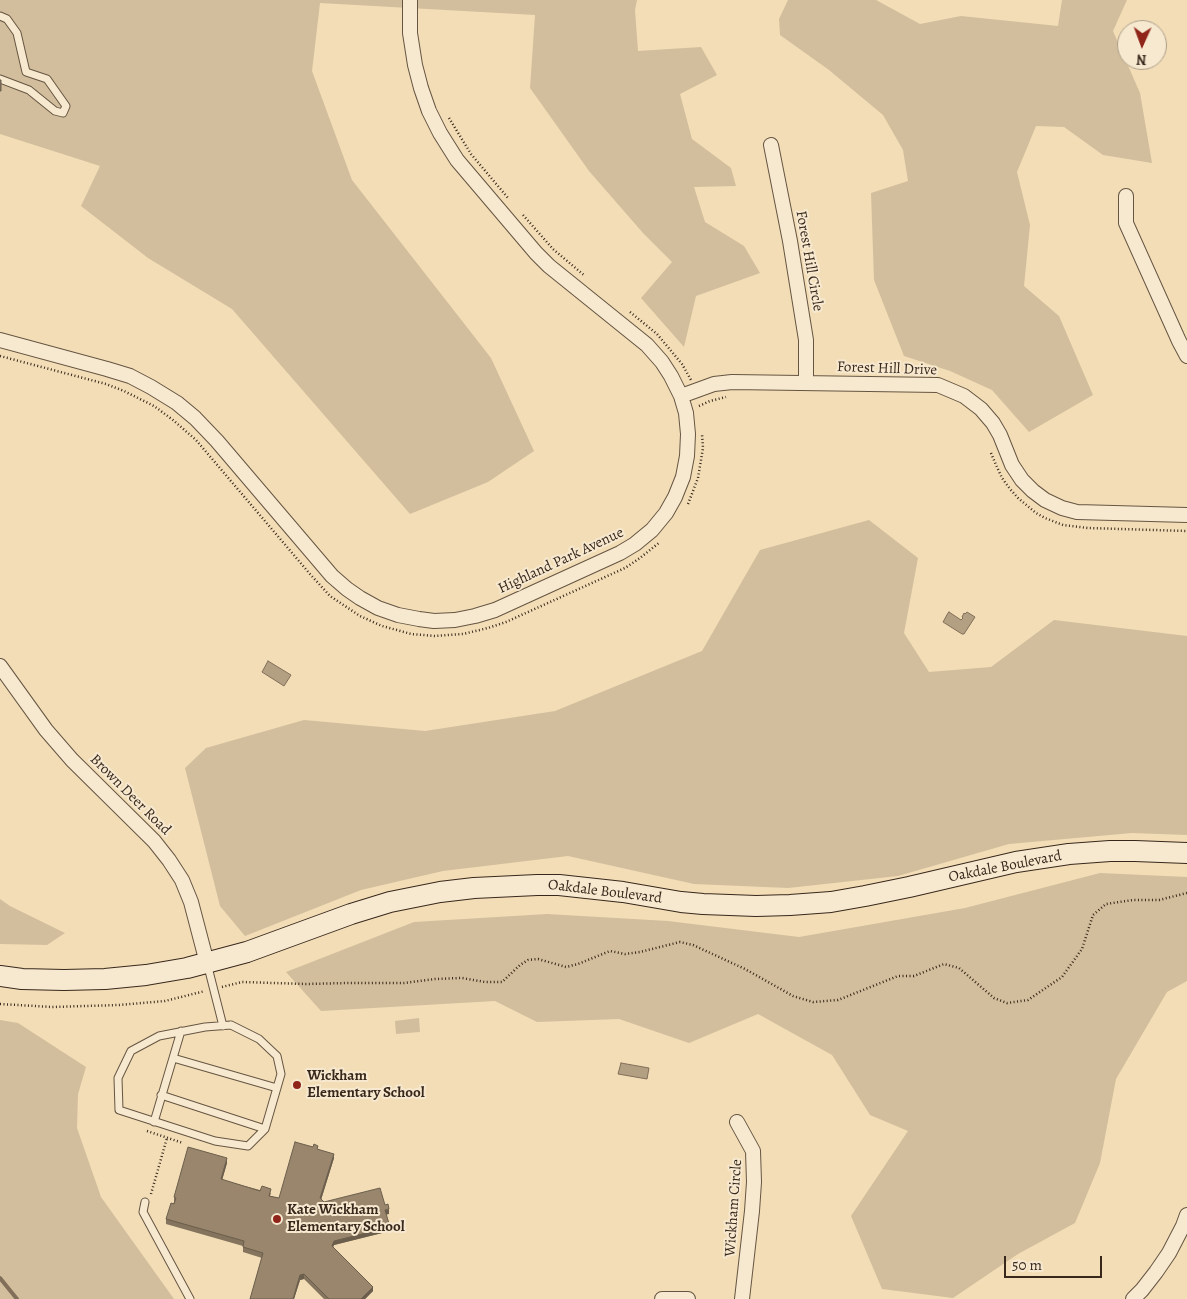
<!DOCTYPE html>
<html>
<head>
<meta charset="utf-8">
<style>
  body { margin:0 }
  #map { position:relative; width:1187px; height:1299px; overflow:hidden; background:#f2ddb6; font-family:Alegreya,serif }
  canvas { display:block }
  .north { position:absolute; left:1117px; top:20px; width:50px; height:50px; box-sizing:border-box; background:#f7e9d0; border:1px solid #ab9c88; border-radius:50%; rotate:182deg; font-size:14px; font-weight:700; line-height:20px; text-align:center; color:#38281c }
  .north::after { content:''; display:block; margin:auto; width:18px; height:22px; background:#8f2418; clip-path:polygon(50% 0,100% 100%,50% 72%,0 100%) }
  .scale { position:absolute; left:1004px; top:1256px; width:98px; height:22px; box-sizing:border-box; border:2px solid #38281c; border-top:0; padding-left:6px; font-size:15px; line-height:18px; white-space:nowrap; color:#38281c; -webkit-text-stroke:4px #f7e9d0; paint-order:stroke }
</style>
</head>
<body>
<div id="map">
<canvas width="1187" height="1299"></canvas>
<div class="north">N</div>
<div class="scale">50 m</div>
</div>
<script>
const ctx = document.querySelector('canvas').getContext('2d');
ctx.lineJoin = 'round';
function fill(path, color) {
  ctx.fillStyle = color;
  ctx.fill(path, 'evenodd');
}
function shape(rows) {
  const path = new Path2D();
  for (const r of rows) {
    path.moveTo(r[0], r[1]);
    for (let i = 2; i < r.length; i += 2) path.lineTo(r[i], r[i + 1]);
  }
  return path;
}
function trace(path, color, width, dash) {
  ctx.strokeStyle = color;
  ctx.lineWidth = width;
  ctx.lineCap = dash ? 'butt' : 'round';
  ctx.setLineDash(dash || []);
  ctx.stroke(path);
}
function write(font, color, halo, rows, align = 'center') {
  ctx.font = font + ' Alegreya,serif';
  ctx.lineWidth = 4;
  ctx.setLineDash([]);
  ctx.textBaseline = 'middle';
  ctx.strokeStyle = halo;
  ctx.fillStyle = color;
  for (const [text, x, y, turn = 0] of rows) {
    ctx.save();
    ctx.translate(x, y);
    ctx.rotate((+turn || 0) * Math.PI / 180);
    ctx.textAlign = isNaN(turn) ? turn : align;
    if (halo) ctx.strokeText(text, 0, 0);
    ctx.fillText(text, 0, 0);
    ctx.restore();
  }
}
fill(shape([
  [0,0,637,0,635,10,638,51,701,47,717,75,680,94,692,139,731,168,736,186,694,187,705,222,744,246,760,273,696,296,684,347,641,298,672,262,643,233,589,171,530,88,535,15,320,3,312,71,352,180,491,358,534,451,488,482,410,514,232,309,148,258,81,206,100,166,0,134],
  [788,0,876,0,920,24,961,16,1058,26,1062,0,1127,0,1113,31,1140,93,1152,163,1103,155,1064,127,1036,126,1017,172,1030,225,1024,286,1059,316,1093,395,1029,432,992,390,950,371,904,356,874,280,871,193,908,181,903,150,883,115,829,70,780,35,779,19],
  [869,520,918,558,904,633,929,672,991,667,1054,620,1187,636,1187,835,1132,833,1009,844,898,876,788,888,694,884,568,856,443,871,361,890,245,936,220,906,185,768,206,748,304,720,425,731,555,711,702,651,760,550],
  [1100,873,1187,877,1187,981,1167,992,1116,1079,1100,1163,1075,1223,1018,1254,953,1298,882,1289,851,1216,908,1131,870,1115,832,1055,758,1014,689,1043,619,1019,537,1022,495,1001,321,1011,286,972,414,922,547,914,668,921,799,937,965,908],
  [0,899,10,906,65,933,47,945,0,944],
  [419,1018,420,1032,396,1034,395,1021],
  [0,1020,18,1023,86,1067,78,1094,77,1128,101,1197,174,1299,0,1299]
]), '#d2be9c');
const water = shape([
  [949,612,961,620,963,618,962,617,964,613,965,614,967,612,975,617,964,634,962,634,943,622,948,613,949,612],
  [268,661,291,675,284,686,262,672,268,661],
  [621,1063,649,1068,647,1079,618,1074,621,1063]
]);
fill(water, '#b39f82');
trace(water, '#826f59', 1);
trace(shape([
  [0,1278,17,1299]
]), '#826f59', 4);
const service = shape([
  [0,16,7,19,17,33,26,72,47,79,66,106,63,113,55,111,29,90,0,79],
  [207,963,223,1026],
  [231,1025,259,1039,277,1056,281,1074,265,1129,248,1146,215,1141,119,1110,118,1078,131,1051,159,1036,205,1027,231,1025],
  [173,1058,277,1088],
  [161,1095,265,1129],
  [154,1122,181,1031],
  [145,1202,143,1212,190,1299]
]);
const minor = shape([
  [771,145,790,241,806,340,806,383],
  [1126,196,1126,223,1179,341,1187,356],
  [0,340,107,369,130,376,151,387,177,403,195,418,217,441,332,576,347,589,360,598,378,608,398,615,419,619,434,621,455,620,475,616,495,610,620,553,635,544,652,530,666,513,675,497,683,477,687,456,688,434,686,413,681,396,671,376,662,362,647,345,549,266,536,253,457,160,440,133,429,111,421,88,415,65,410,33,410,0],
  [681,396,714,384,732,382,938,385,964,396,981,409,993,423,1000,435,1012,465,1022,480,1033,491,1045,500,1062,508,1077,512,1187,515],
  [0,666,46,730,72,760,154,841,169,860,182,880,191,902,207,963],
  [737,1122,753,1151,754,1182,752,1211,742,1299],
  [662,1299,688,1299],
  [1133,1299,1142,1290,1156,1272,1169,1253,1183,1226,1187,1215]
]);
const secondary = shape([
  [0,976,22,979,64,980,105,979,146,975,187,968,247,952,351,914,390,902,440,892,474,888,537,885,559,885,623,892,681,902,703,904,756,906,790,905,831,902,865,896,909,887,1016,862,1069,854,1110,851,1135,851,1187,853]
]);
trace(service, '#665542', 9);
trace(minor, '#665542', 16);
trace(secondary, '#38281c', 22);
trace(shape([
  [449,118,471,154,508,198],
  [523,215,553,249,585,276],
  [630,312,657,334,682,364,691,380],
  [0,356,106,384,124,391,154,406,173,420,196,440,310,574,330,596,360,616,382,626,397,630,411,634,435,636,463,634,488,628,506,622,625,568,640,558,660,542],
  [699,406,710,401,726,397],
  [991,453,996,465,1002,478,1010,489,1018,498,1036,513,1045,518,1063,525,1088,528,1187,531],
  [688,504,698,478,703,448,702,434],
  [222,987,242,982,306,984,348,983,404,983,435,979,462,978,485,982,502,982,520,965,528,960,538,959,566,967,578,964,610,951,625,954,640,952,680,942,693,945,745,969,793,996,813,1002,838,1000,898,976,914,976,944,964,959,968,994,998,1007,1003,1028,1000,1062,977,1082,949,1093,915,1106,904,1133,900,1159,900,1187,893],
  [0,1004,52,1007,119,1005,165,1001,205,991],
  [147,1131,183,1143],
  [151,1194,167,1138]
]), '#38281c', 2.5, [1, 2.5]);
trace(service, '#f7e9d0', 7);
trace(minor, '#f7e9d0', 14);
trace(secondary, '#f7e9d0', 20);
fill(shape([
  [318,1149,334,1158,321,1200,324,1202,385,1205,389,1214,386,1214,390,1231,334,1245,333,1247,373,1291,365,1299,324,1299,304,1279,300,1280,294,1299,250,1299,262,1258,243,1252,243,1246,166,1224,166,1219,174,1202,174,1197,227,1163,222,1180,271,1193,270,1196,279,1198]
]), '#84735d');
fill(shape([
  [334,1154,334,1158,320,1203,320,1198],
  [227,1158,227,1163,221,1184,221,1179],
  [389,1209,389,1214,385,1215,385,1210],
  [390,1227,390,1231,334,1245,332,1250,332,1246,334,1241],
  [304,1274,304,1279,300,1280,294,1299,293,1299,300,1275],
  [373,1287,373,1291,365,1299,361,1299]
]), '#6b5e4c');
const building = shape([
  [0,80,1,80,1,91,0,91,0,80],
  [295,1142,313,1147,314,1144,318,1146,317,1149,334,1154,320,1198,324,1202,380,1188,385,1205,388,1204,389,1209,385,1210,390,1227,334,1241,332,1246,373,1287,361,1299,329,1299,304,1274,300,1275,293,1299,250,1299,263,1253,243,1247,244,1241,166,1219,171,1203,174,1204,176,1198,174,1197,188,1147,227,1158,221,1179,260,1191,262,1186,271,1189,269,1196,279,1198,295,1142]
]);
fill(building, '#99866c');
trace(building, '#6b5e4c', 1);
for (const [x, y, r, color] of [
  [297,1085,5,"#8f2418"],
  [277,1219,5,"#8f2418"]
]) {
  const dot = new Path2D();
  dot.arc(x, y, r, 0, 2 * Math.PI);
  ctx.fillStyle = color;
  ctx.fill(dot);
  trace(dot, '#f7e9d0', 2);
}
write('15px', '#38281c', '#f7e9d0', [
  ["Forest Hill Circle",809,261,80],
  ["Forest Hill Drive",887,369,2],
  ["Highland Park Avenue",561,561,-25],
  ["Brown Deer Road",130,795,45],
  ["Oakdale Boulevard",1005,867,-11],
  ["Oakdale Boulevard",605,892,7],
  ["Wickham Circle",734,1208,-86]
]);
write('bold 15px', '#38281c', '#f7e9d0', [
  ["Wickham",307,1076],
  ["Elementary School",307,1093],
  ["Kate Wickham",287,1210],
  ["Elementary School",287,1227]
], 'left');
</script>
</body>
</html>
